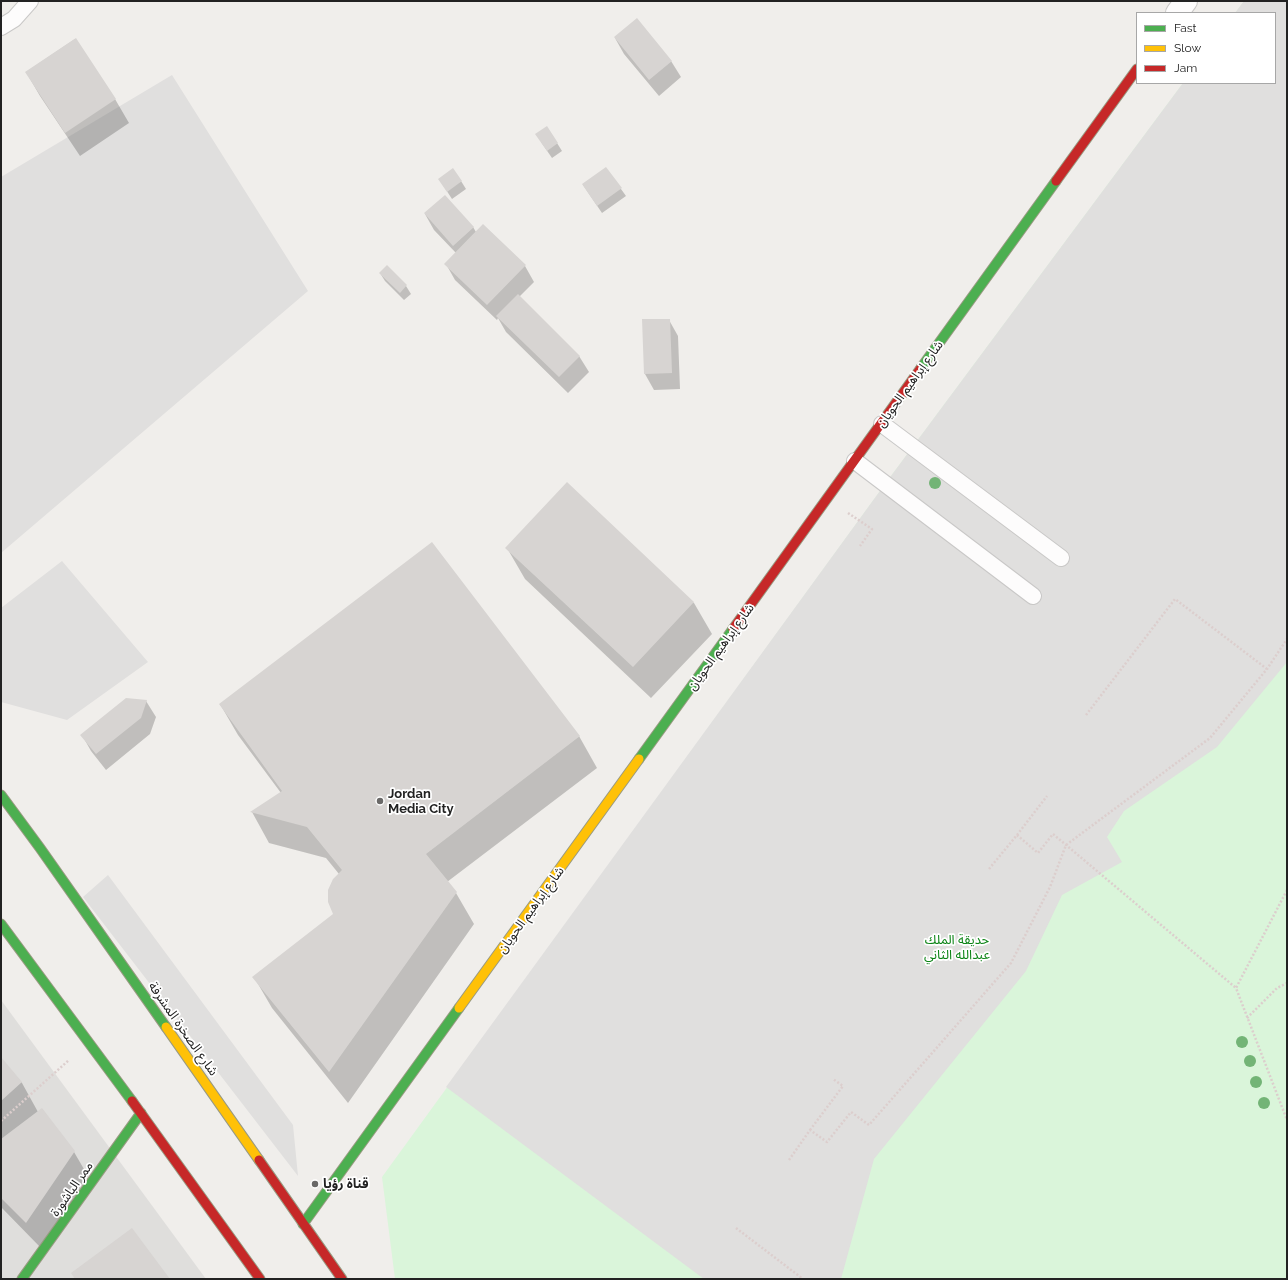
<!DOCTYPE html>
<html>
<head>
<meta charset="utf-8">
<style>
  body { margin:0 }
  #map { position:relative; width:1288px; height:1280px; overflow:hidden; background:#f0eeeb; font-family:Raleway,sans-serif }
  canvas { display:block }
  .frame { position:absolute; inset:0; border:2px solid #222; pointer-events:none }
  .legend { position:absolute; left:1136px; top:12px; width:140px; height:72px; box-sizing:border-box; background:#fff; border:1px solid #a7a7a7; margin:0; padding:5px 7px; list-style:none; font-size:12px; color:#222 }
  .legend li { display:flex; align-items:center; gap:8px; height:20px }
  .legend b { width:20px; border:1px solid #a7a7a7 }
</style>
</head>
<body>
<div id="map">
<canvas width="1288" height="1280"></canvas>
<div class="frame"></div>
<ul class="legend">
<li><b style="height:5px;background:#4caf50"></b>Fast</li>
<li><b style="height:5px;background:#ffc107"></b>Slow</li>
<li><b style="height:5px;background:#c62828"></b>Jam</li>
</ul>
</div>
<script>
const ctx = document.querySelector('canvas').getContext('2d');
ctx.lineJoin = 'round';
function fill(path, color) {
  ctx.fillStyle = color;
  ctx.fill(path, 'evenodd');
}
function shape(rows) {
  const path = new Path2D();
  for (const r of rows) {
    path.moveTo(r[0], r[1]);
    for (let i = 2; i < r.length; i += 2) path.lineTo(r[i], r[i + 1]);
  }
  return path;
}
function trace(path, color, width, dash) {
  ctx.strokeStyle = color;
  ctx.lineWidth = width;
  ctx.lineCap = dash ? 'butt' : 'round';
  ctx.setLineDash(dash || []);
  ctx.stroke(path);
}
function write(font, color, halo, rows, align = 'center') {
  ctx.font = font + ' Raleway,"Noto Sans Arabic",sans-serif';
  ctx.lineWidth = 3.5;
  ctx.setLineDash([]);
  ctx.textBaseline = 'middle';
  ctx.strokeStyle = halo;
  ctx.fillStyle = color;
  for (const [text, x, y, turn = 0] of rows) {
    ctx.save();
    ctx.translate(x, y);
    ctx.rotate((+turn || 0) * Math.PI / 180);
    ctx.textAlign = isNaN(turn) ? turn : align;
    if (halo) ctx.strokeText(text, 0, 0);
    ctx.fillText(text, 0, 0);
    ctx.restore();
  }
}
fill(shape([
  [1,1000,206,1279,1,1279]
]), '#dfdedc');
fill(shape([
  [1244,1,1287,1,1287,1279,395,1279,382,1177,885,484,1183,83,1275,83,1275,13,1235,13]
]), '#daf5da');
fill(shape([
  [1244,1,1287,1,1287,662,1217,747,1124,811,1107,837,1122,862,1062,895,1026,971,874,1159,841,1279,704,1279,446,1087,885,484,1183,83,1275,83,1275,13,1235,13],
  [172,75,308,291,1,553,1,177],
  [62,561,148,662,67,720,1,702,1,608],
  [108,875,293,1125,298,1176,83,897]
]), '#e0dfde');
fill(shape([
  [615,38,671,61,681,77,659,96,624,54],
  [75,39,115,99,129,123,80,156,40,96,26,72],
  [541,142,557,143,562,151,552,158],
  [606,168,626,196,602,213,583,185],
  [439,179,461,181,466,189,452,199],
  [425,214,473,227,476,232,525,266,534,282,519,297,579,356,589,372,568,393,506,332,498,318,497,320,455,280,446,264,456,253,434,230],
  [380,273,406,286,411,294,404,300,385,281],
  [643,320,669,320,678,336,680,389,654,390,645,374],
  [567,484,694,603,712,634,651,698,525,579,507,548],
  [146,701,156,717,150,734,106,770,91,751,82,735],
  [220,704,579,736,597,768,447,882,456,893,474,924,348,1103,272,1008,254,977,334,915,339,874,326,858,269,843,252,812,281,793,238,735],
  [1,1059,22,1083,38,1112,42,1109,74,1152,88,1176,40,1247,1,1207]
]), '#0003');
fill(shape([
  [637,18,672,61,649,80,614,37],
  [76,38,116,99,65,133,25,72],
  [547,126,558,143,547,151,535,134],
  [606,167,622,188,597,206,582,184],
  [453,168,462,181,447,192,438,179],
  [445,195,474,227,453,246,424,213],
  [483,224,526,265,487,305,444,264],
  [387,265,407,285,400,293,379,273],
  [518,294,580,356,559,377,496,316],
  [642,319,670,319,672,373,644,374],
  [567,482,694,602,633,667,505,548],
  [432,542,580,736,426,854,457,892,329,1072,252,977,333,914,328,902,328,890,333,879,342,870,307,827,250,812,282,791,219,704],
  [126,698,147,700,141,718,96,754,80,735],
  [1,1057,22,1082,1,1101],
  [42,1108,75,1151,26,1223,1,1198,1,1139],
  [132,1228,170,1279,75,1279,71,1273]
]), '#d7d4d2');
const lane = shape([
  [1,27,14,19,30,1],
  [882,424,1061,558],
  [855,461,1033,596]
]);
const street = shape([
  [1177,13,1186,1]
]);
const fast = shape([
  [921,368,1056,181],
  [639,759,733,629],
  [1,795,40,848,166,1027],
  [1,924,132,1101],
  [303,1224,459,1008],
  [22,1279,141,1113]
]);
const slow = shape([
  [459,1008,639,759],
  [166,1027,259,1160]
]);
const jam = shape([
  [1056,181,1137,69],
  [733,629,921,368],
  [132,1101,260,1279],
  [259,1160,342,1279]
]);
trace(lane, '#c9c8c7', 18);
trace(street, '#c9c8c7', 24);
trace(fast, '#999a82', 11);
trace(slow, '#999a82', 11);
trace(jam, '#999a82', 11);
trace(shape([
  [848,513,872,529,860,546],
  [1086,715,1175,599,1267,669],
  [1017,835,1047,796],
  [989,869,1017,835,1038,853,1053,834,1236,988],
  [1287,890,1236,988,1287,1120],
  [1247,1018,1277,988,1287,983],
  [1,1121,69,1060],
  [810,1130,843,1086,833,1079],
  [789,1160,810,1130,827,1142,851,1112,869,1125,1011,963,1050,887,1066,845,1210,738,1267,669,1287,639],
  [736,1228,803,1279]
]), '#dccecd', 2.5, [2, 2]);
trace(lane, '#fdfcfc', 16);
trace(street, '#fdfcfc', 22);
trace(fast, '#4caf50', 9);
trace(slow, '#ffc107', 9);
trace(jam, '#c62828', 9);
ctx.fillStyle = '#73b476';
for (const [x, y] of [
  [935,483],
  [1242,1042],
  [1250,1061],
  [1256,1082],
  [1264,1103]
]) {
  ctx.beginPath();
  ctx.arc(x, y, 6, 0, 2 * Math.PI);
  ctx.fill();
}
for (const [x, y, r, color] of [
  [380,801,4,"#6a6968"],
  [315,1184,4,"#6a6968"]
]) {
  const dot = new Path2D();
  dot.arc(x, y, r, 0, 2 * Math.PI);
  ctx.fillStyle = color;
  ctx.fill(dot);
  trace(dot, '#fff', 1.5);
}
write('13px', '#222', '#fff', [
  ["شارع إبراهيم الحويان",910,384,-54],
  ["شارع إبراهيم الحويان",721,647,-54],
  ["شارع إبراهيم الحويان",531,910,-54],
  ["شارع الصخرة المشرفة",183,1029,55],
  ["ممر الباشورة",72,1189,-55]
]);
write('bold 13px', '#222', '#fff', [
  ["Jordan",388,794],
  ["Media City",388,809],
  ["قناة رؤيا",323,1184]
], 'left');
write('13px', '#0c8416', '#fff', [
  ["حديقة الملك",957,940],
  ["عبدالله الثاني",957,955]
]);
</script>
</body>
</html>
